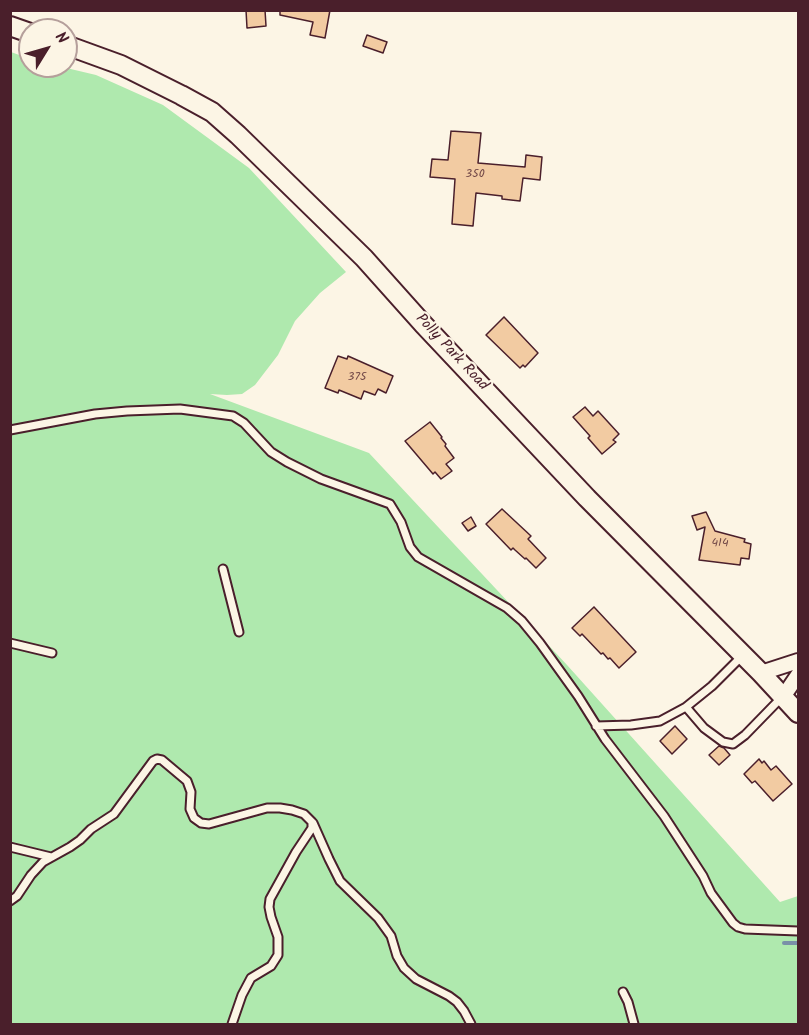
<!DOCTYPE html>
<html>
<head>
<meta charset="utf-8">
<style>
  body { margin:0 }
  #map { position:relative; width:809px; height:1035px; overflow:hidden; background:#fcf5e5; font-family:Kalam,sans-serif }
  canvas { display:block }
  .frame { position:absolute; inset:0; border:12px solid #4a1f2b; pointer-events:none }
  .north { position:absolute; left:18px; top:18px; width:60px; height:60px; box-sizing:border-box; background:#fcf5e5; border:2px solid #b59f9b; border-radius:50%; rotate:53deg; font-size:16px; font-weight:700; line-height:24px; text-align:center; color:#4a1f2b }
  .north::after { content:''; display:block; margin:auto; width:21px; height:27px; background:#4a1f2b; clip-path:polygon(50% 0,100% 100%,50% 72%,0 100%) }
</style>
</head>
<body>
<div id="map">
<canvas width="809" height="1035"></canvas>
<div class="frame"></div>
<div class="north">N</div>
</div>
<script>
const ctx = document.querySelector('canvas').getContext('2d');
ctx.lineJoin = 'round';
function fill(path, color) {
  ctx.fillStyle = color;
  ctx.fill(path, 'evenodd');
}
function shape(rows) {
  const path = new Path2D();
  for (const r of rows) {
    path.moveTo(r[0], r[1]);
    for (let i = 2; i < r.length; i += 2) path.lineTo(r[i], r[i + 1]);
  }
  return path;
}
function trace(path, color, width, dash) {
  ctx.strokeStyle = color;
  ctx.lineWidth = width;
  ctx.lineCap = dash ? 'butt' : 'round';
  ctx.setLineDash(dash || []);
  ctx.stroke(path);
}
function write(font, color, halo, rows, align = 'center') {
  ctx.font = font + ' Kalam,sans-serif';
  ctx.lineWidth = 4.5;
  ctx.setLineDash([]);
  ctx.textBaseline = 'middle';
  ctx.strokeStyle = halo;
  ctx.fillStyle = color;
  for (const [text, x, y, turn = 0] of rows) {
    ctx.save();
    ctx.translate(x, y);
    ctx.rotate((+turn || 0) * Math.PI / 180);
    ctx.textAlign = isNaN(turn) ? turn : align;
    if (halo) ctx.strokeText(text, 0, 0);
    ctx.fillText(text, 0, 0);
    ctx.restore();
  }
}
fill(shape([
  [11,52,30,59,30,66,58,66,96,75,163,105,249,168,346,272,320,293,295,321,278,355,255,385,242,394,227,395,210,394,369,453,567,665,780,902,798,896,798,1024,11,1024]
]), '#afe9ae');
trace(shape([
  [784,943,798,943]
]), '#7a90a8', 4);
const building = shape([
  [246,10,265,10,266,26,247,28,246,10],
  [280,10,330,10,325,38,310,35,313,22,280,15,280,10],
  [367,35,387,42,383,53,363,46,367,35],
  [451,131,481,133,478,163,525,167,526,155,542,157,540,180,523,178,520,201,502,199,502,196,476,193,473,226,452,224,455,179,430,177,432,159,448,160,451,131],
  [504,317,538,353,525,367,523,365,520,368,486,335,504,317],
  [338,356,347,359,348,356,393,376,386,393,378,389,375,395,364,391,361,399,339,390,338,393,325,388,338,356],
  [585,407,593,416,598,411,619,434,613,440,616,442,602,454,588,438,590,436,573,417,585,407],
  [430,422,442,437,441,438,446,444,445,446,454,458,446,464,452,471,441,479,435,472,433,474,405,441,430,422],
  [502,509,531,536,528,539,546,558,536,568,526,558,525,559,515,550,513,548,511,550,486,524,502,509],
  [706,512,715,531,745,539,744,542,751,544,749,559,741,558,740,565,699,560,705,527,697,530,692,516,706,512],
  [471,517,476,526,468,531,462,523,471,517],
  [594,607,636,652,619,668,610,658,608,659,603,653,601,654,582,634,580,636,572,628,594,607],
  [675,726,687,739,672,754,660,741,675,726],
  [719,746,724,748,730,755,719,765,709,755,719,746],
  [759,759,762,763,764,761,771,770,776,766,792,784,773,801,755,781,752,783,744,774,759,759]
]);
fill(building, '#f2cba2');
trace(building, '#4a1f2b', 1.5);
const lane = shape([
  [10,430,95,414,127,411,180,409,233,416,244,423,271,452,287,462,321,479,390,504,401,522,410,547,418,557,507,608,522,621,540,643,578,696,605,739,664,816,703,876,711,893,733,923,738,927,745,929,798,931],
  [223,569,239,632],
  [10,643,52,653],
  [686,707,704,728,723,742,733,744,745,735,782,697],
  [596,726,631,725,660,721,686,707,712,686,743,655],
  [313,823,329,859,340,881,378,918,391,936,397,956,404,968,416,979,449,996,457,1002,464,1011,471,1024],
  [10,847,51,857],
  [10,901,17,896,31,875,43,862,70,847,80,840,91,829,114,814,153,761,157,759,162,760,187,781,191,792,190,809,194,818,201,823,209,824,267,808,280,808,292,810,304,814,312,822,312,828,296,852,270,899,269,907,271,917,278,937,278,955,271,966,251,978,242,995,232,1024],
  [623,992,628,1002,634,1024]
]);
const street = shape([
  [761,673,798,661],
  [783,697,798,675]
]);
const secondary = shape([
  [10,26,30,33],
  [66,45,121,65,181,95,212,112,238,135,364,258,423,324,587,498,761,673,798,713]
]);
trace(lane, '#4a1f2b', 11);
trace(street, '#4a1f2b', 18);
trace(secondary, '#4a1f2b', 22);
trace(lane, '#fcf5e5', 7);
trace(street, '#fcf5e5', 14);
trace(secondary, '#fcf5e5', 18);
write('12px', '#744a49', null, [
  ["350",475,175],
  ["375",357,378],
  ["414",720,544]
]);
write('15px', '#4a1f2b', '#fcf5e5', [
  ["Polly Park Road",451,353,47]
]);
</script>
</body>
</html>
